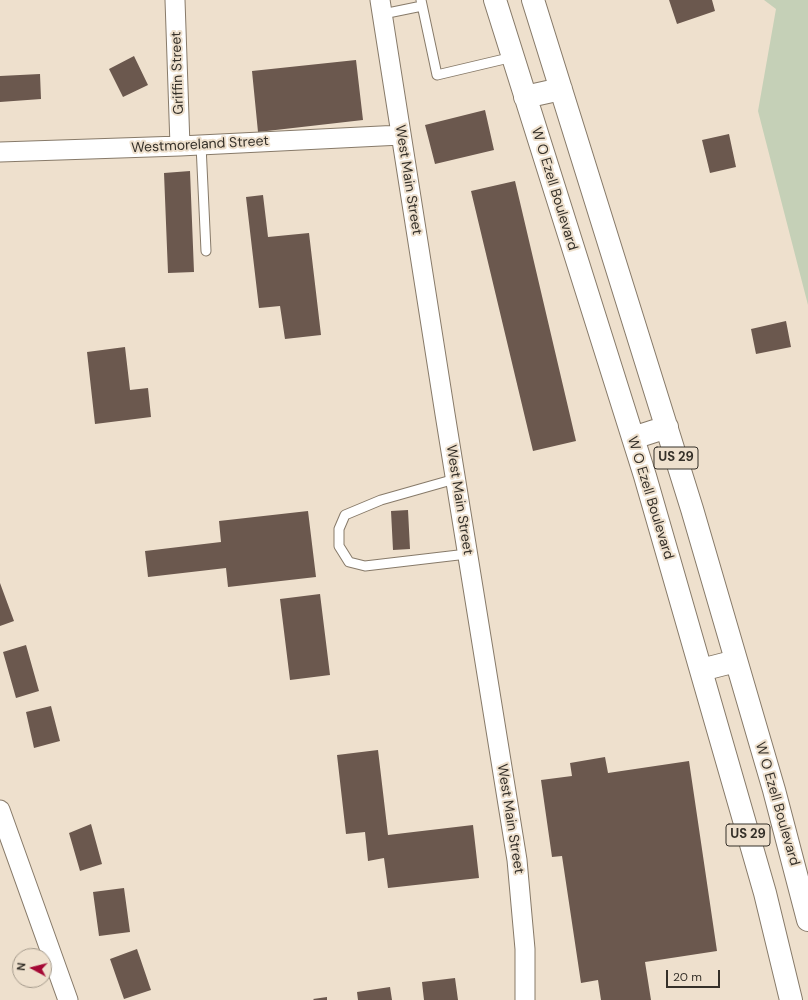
<!DOCTYPE html>
<html>
<head>
<meta charset="utf-8">
<style>
  body { margin:0 }
  #map { position:relative; width:808px; height:1000px; overflow:hidden; background:#eee0cd; font-family:"DM Sans",sans-serif }
  canvas { display:block }
  .north { position:absolute; left:12px; top:948px; width:40px; height:40px; box-sizing:border-box; background:#eee0cd; border:1px solid #a49a8b; border-radius:50%; rotate:277deg; font-size:11px; font-weight:700; line-height:16px; text-align:center; color:#353029 }
  .north::after { content:''; display:block; margin:auto; width:14px; height:18px; background:#a40834; clip-path:polygon(50% 0,100% 100%,50% 72%,0 100%) }
  .scale { position:absolute; left:666px; top:970px; width:54px; height:18px; box-sizing:border-box; border:2px solid #353029; border-top:0; padding-left:5px; font-size:12px; line-height:14px; white-space:nowrap; color:#353029; -webkit-text-stroke:3px #eee0cd; paint-order:stroke }
</style>
</head>
<body>
<div id="map">
<canvas width="808" height="1000"></canvas>
<div class="north">N</div>
<div class="scale">20 m</div>
</div>
<script>
const ctx = document.querySelector('canvas').getContext('2d');
ctx.lineJoin = 'round';
function fill(path, color) {
  ctx.fillStyle = color;
  ctx.fill(path, 'evenodd');
}
function shape(rows) {
  const path = new Path2D();
  for (const r of rows) {
    path.moveTo(r[0], r[1]);
    for (let i = 2; i < r.length; i += 2) path.lineTo(r[i], r[i + 1]);
  }
  return path;
}
function trace(path, color, width, dash) {
  ctx.strokeStyle = color;
  ctx.lineWidth = width;
  ctx.lineCap = dash ? 'butt' : 'round';
  ctx.setLineDash(dash || []);
  ctx.stroke(path);
}
function write(font, color, halo, rows, align = 'center') {
  ctx.font = font + ' "DM Sans",sans-serif';
  ctx.lineWidth = 4;
  ctx.setLineDash([]);
  ctx.textBaseline = 'middle';
  ctx.strokeStyle = halo;
  ctx.fillStyle = color;
  for (const [text, x, y, turn = 0] of rows) {
    ctx.save();
    ctx.translate(x, y);
    ctx.rotate((+turn || 0) * Math.PI / 180);
    ctx.textAlign = isNaN(turn) ? turn : align;
    if (halo) ctx.strokeText(text, 0, 0);
    ctx.fillText(text, 0, 0);
    ctx.restore();
  }
}
fill(shape([
  [764,0,808,0,808,305,758,111,776,9]
]), '#c5d0b7');
fill(shape([
  [669,0,712,0,715,11,677,24],
  [134,56,148,85,123,97,109,69],
  [356,60,363,120,258,132,252,71],
  [40,74,41,99,0,102,0,76],
  [485,110,494,150,435,164,425,125],
  [729,134,736,167,710,173,702,140],
  [190,171,194,272,168,273,164,173],
  [515,181,576,441,533,451,471,191],
  [263,195,268,237,309,233,321,335,285,339,280,306,259,308,246,197],
  [786,321,791,347,756,354,751,329],
  [125,347,130,390,148,388,151,417,95,424,87,352],
  [408,510,410,549,393,550,391,511],
  [308,511,316,577,228,587,226,568,148,577,145,551,221,542,219,521],
  [0,583,14,621,0,626],
  [320,594,330,675,290,680,280,599],
  [26,645,39,691,16,698,3,652],
  [51,706,60,741,34,748,26,712],
  [378,750,388,835,473,825,479,878,388,888,384,858,368,861,365,832,346,834,337,755],
  [605,757,608,773,689,761,717,951,645,962,651,1000,601,1000,598,980,581,983,562,856,552,857,541,780,572,776,570,763],
  [91,824,102,864,80,871,69,833],
  [124,888,130,932,99,936,93,892],
  [137,949,151,990,124,999,110,959],
  [455,978,458,1000,424,1000,422,982],
  [390,987,392,1000,358,1000,357,992],
  [327,997,327,1000,314,1000,313,999]
]), '#6b584e');
const lane = shape([
  [421,0,437,75,513,57],
  [383,14,422,6],
  [201,145,206,251],
  [455,479,381,500,345,515,339,529,339,546,349,562,365,566,467,554]
]);
const street = shape([
  [175,0,180,146],
  [380,0,445,414,517,860,525,949,525,1000],
  [0,152,180,146,401,135],
  [0,810,68,1000]
]);
const primary = shape([
  [495,0,645,476,765,893,791,1000],
  [533,0,692,509,774,790,808,920],
  [525,97,561,89],
  [633,438,667,427],
  [701,670,736,661]
]);
trace(lane, '#877a69', 11);
trace(street, '#877a69', 21);
trace(primary, '#877a69', 24);
trace(lane, '#fff', 9);
trace(street, '#fff', 19);
trace(primary, '#fff', 22);
for (const [x, y, w] of [
  [676,458,44],
  [748,835,44]
]) {
  const box = new Path2D();
  box.roundRect(x - w / 2, y - 11, w, 22, 3);
  ctx.fillStyle = '#eee0cd';
  ctx.fill(box);
  trace(box, '#353029', 1);
}
write('bold 13px', '#353029', null, [
  ["US 29",676,458],
  ["US 29",748,835]
]);
write('14px', '#353029', '#eee0cd', [
  ["Griffin Street",178,73,-92],
  ["Westmoreland Street",200,145,-3],
  ["West Main Street",408,180,81],
  ["W O Ezell Boulevard",554,189,73],
  ["W O Ezell Boulevard",650,498,73],
  ["West Main Street",459,500,81],
  ["W O Ezell Boulevard",777,804,74],
  ["West Main Street",510,819,81]
]);
</script>
</body>
</html>
